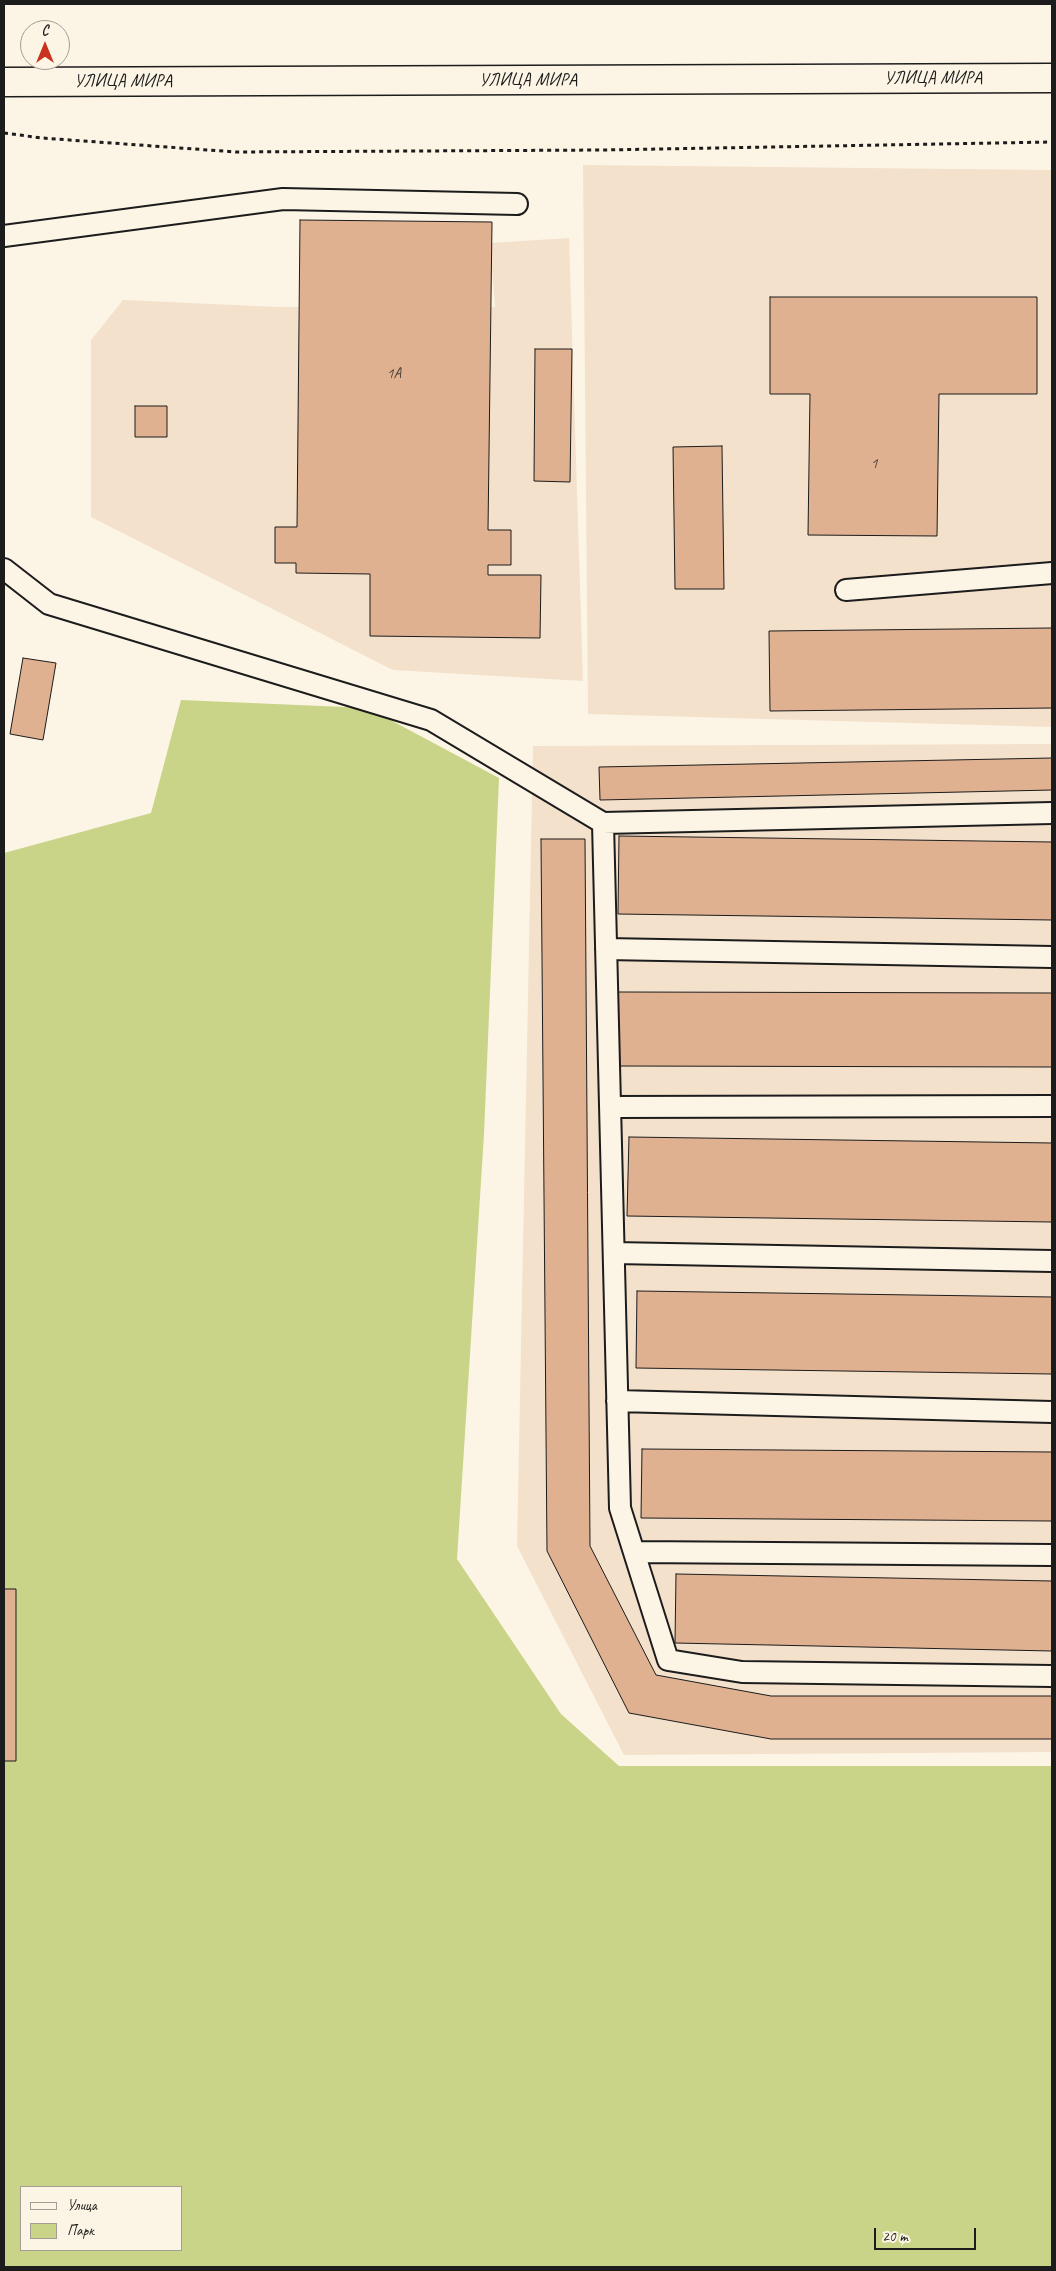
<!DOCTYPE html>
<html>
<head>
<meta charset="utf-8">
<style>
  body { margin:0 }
  #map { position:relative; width:1056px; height:2271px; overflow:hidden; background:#fcf5e5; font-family:Caveat,sans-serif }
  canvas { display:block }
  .frame { position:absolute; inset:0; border:5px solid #1c1c1c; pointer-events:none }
  .legend { position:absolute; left:20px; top:2186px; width:162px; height:65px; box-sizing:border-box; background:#fcf5e5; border:1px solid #a29e95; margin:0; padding:6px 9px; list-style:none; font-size:15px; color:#1c1c1c }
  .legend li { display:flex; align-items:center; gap:10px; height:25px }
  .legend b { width:25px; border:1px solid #a29e95 }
  .north { position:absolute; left:20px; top:20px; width:50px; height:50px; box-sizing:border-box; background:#fcf5e5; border:1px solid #a29e95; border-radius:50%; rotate:0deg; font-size:14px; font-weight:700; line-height:20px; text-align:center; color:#1c1c1c }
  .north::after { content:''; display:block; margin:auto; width:18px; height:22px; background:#c8321e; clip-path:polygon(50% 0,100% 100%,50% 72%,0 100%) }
  .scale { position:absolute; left:874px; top:2228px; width:102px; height:22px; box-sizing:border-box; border:2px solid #1c1c1c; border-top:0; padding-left:6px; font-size:15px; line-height:18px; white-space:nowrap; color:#1c1c1c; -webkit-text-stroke:4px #fcf5e5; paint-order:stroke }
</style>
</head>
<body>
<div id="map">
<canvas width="1056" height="2271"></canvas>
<div class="frame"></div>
<ul class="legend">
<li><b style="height:6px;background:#fcf5e5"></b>Улица</li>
<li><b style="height:14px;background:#c9d488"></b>Парк</li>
</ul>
<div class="north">С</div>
<div class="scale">20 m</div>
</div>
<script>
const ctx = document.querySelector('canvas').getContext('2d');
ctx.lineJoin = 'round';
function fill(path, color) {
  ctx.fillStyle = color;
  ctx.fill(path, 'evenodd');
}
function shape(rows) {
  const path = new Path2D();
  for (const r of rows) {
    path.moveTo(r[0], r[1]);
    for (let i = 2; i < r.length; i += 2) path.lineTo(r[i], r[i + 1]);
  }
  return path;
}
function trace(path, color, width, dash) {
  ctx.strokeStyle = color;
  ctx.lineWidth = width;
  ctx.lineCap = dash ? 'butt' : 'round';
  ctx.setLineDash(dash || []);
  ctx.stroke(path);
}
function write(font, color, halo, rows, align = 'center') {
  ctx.font = font + ' Caveat,sans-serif';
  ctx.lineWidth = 4;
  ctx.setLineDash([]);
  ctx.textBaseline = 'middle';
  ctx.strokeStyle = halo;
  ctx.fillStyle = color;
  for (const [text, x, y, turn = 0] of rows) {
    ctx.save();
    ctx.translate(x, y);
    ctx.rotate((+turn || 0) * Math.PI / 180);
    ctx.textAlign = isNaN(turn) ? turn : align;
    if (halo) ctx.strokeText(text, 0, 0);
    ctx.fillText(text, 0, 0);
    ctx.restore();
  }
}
fill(shape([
  [583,165,1052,170,1052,727,588,714],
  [569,238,583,681,393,670,91,517,91,340,123,300,278,307,495,307,490,243],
  [1052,744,1052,1752,624,1755,517,1546,533,746]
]), '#f3e1cc');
fill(shape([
  [181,700,368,708,499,778,484,1134,457,1559,561,1714,619,1766,1052,1766,1052,2267,4,2267,4,853,151,813],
  [21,2187,181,2187,181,2250,21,2250]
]), '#c9d488');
const building = shape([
  [300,220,492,222,488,530,511,530,511,565,488,565,488,575,541,575,540,638,370,636,370,574,296,573,296,563,275,563,275,527,297,527,300,220],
  [770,297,1037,297,1037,394,939,394,937,536,808,535,810,394,770,394,770,297],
  [535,349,572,349,570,482,534,481,535,349],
  [135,406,167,406,167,437,135,437,135,406],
  [722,446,724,589,675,589,673,447,722,446],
  [1052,628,1052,708,770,711,769,631,1052,628],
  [23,658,56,663,43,740,10,734,23,658],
  [1052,758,1052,790,600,800,599,767,1052,758],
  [619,836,1052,842,1052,920,618,914,619,836],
  [541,839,585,839,590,1546,656,1675,771,1696,1052,1696,1052,1739,771,1739,629,1713,547,1551,541,839],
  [617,992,1052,993,1052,1067,617,1066,617,992],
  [629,1137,1052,1143,1052,1222,627,1216,629,1137],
  [637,1291,1052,1297,1052,1374,636,1368,637,1291],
  [642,1449,1052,1452,1052,1521,641,1518,642,1449],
  [676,1574,1052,1581,1052,1651,675,1643,676,1574],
  [4,1589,16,1589,16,1761,4,1761,4,1589]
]);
fill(building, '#dfb190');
trace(building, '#1c1c1c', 1);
const lane = shape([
  [4,236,283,199,517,204],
  [4,569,49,604,431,720,603,823,1052,813],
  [846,590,1052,573],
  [603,823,620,1508,668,1660,742,1672,1052,1676],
  [606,949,1052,957],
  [610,1107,1052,1106],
  [614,1253,1052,1261],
  [617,1401,1052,1412],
  [634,1552,1052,1555]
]);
const secondary = shape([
  [4,82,1052,78]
]);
trace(lane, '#1c1c1c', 24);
trace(secondary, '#1c1c1c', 31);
trace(shape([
  [4,133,42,138,236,152,603,150,1052,142]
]), '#1c1c1c', 3, [4, 4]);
trace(lane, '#fcf5e5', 20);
trace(secondary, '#fcf5e5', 28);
write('15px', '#4d4139', null, [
  ["1А",394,374],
  ["1",874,464]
]);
write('18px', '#1c1c1c', '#fcf5e5', [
  ["УЛИЦА МИРА",933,78],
  ["УЛИЦА МИРА",528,80],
  ["УЛИЦА МИРА",123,81]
]);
</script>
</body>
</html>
